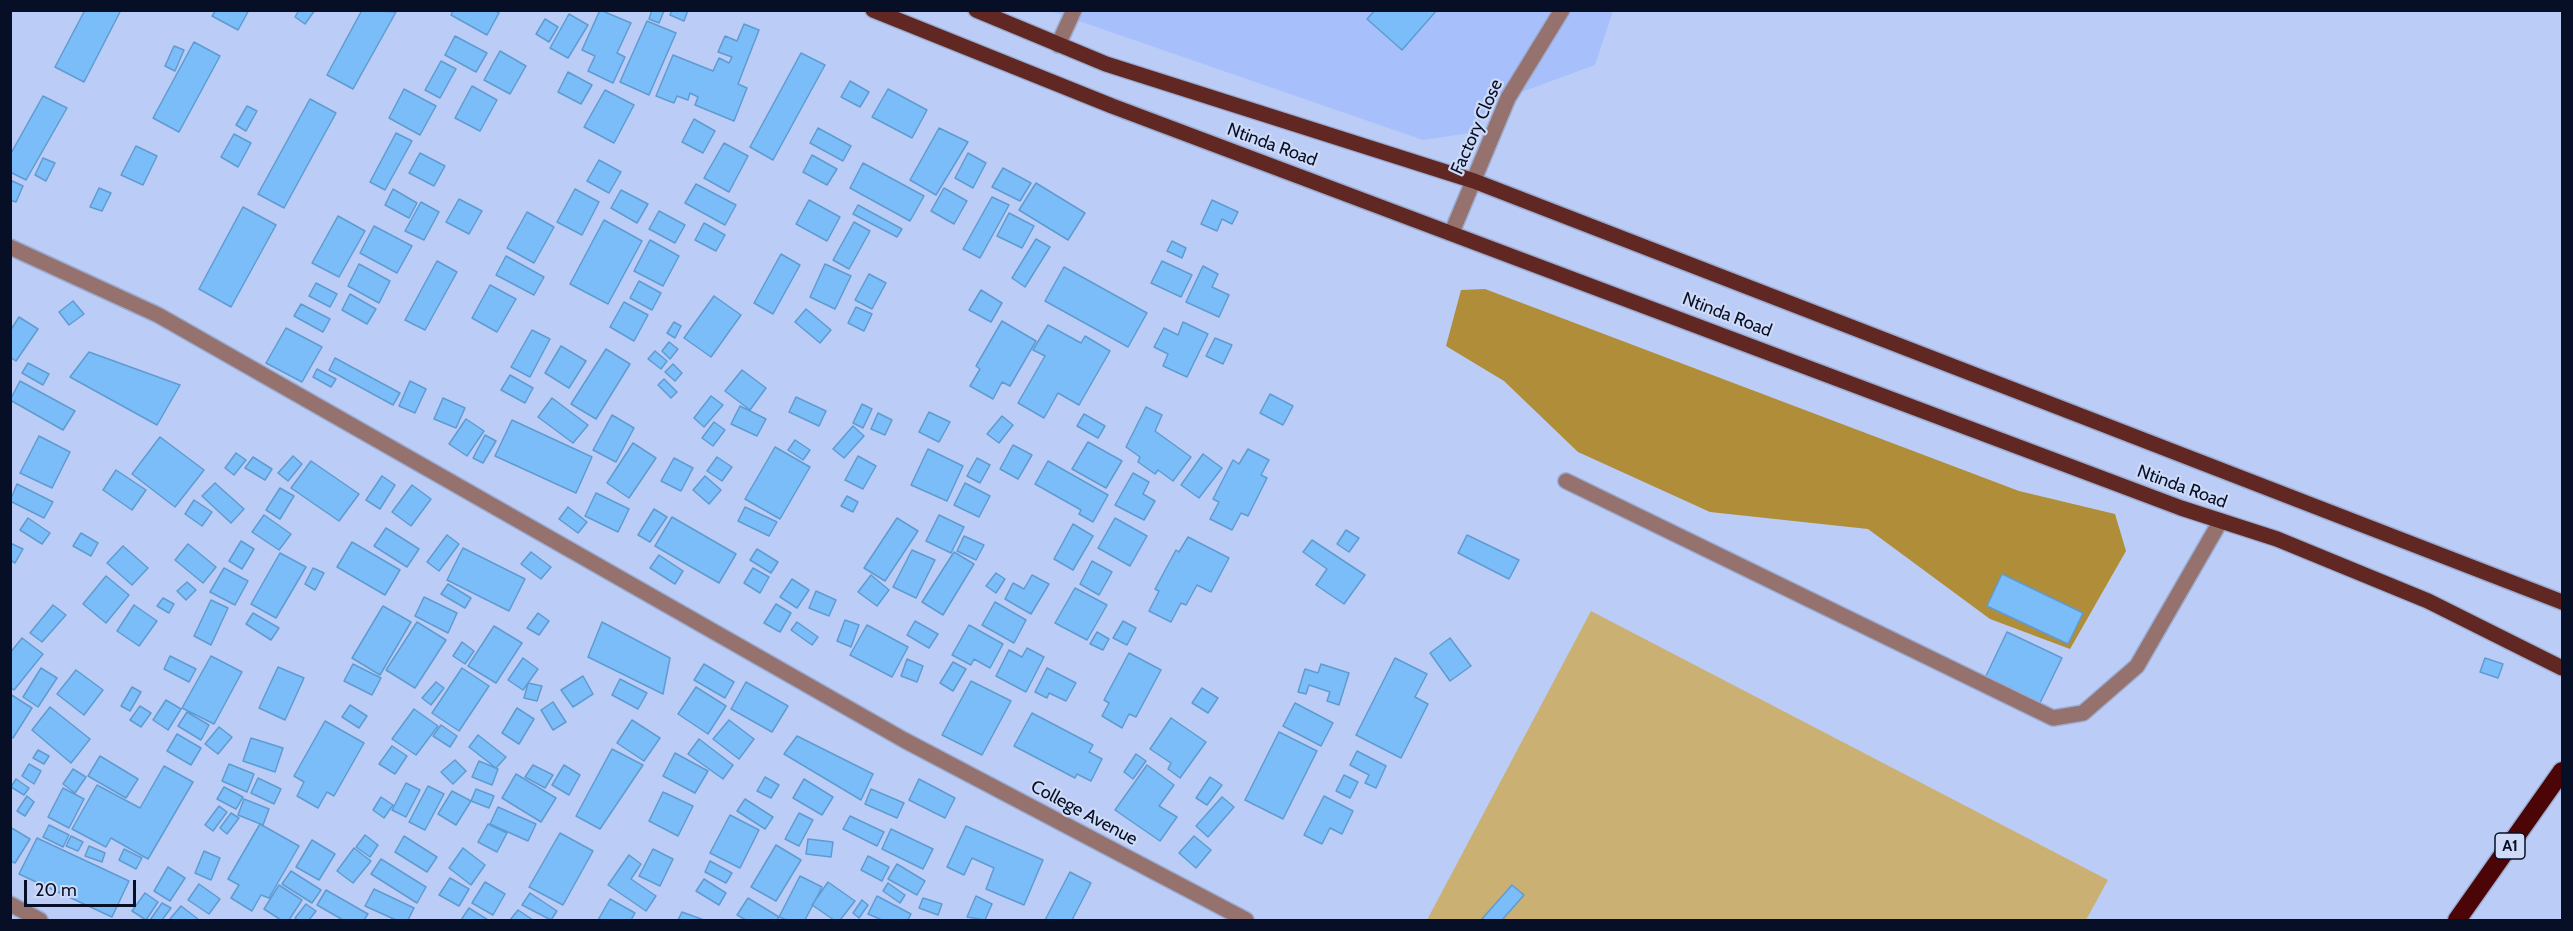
<!DOCTYPE html>
<html>
<head>
<meta charset="utf-8">
<style>
  body { margin:0 }
  #map { position:relative; width:2573px; height:931px; overflow:hidden; background:#bbcdf6; font-family:Cabin,sans-serif }
  canvas { display:block }
  .frame { position:absolute; inset:0; border:12px solid #070f27; pointer-events:none }
  .scale { position:absolute; left:24px; top:880px; width:112px; height:27px; box-sizing:border-box; border:3px solid #070f27; border-top:0; padding-left:8px; font-size:18px; line-height:21px; white-space:nowrap; color:#070f27; -webkit-text-stroke:4px #cedaf6; paint-order:stroke }
</style>
</head>
<body>
<div id="map">
<canvas width="2573" height="931"></canvas>
<div class="frame"></div>
<div class="scale">20 m</div>
</div>
<script>
const ctx = document.querySelector('canvas').getContext('2d');
ctx.lineJoin = 'round';
function fill(path, color) {
  ctx.fillStyle = color;
  ctx.fill(path, 'evenodd');
}
function shape(rows) {
  const path = new Path2D();
  for (const r of rows) {
    path.moveTo(r[0], r[1]);
    for (let i = 2; i < r.length; i += 2) path.lineTo(r[i], r[i + 1]);
  }
  return path;
}
function trace(path, color, width, dash) {
  ctx.strokeStyle = color;
  ctx.lineWidth = width;
  ctx.lineCap = dash ? 'butt' : 'round';
  ctx.setLineDash(dash || []);
  ctx.stroke(path);
}
function write(font, color, halo, rows, align = 'center') {
  ctx.font = font + ' Cabin,sans-serif';
  ctx.lineWidth = 4.5;
  ctx.setLineDash([]);
  ctx.textBaseline = 'middle';
  ctx.strokeStyle = halo;
  ctx.fillStyle = color;
  for (const [text, x, y, turn = 0] of rows) {
    ctx.save();
    ctx.translate(x, y);
    ctx.rotate((+turn || 0) * Math.PI / 180);
    ctx.textAlign = isNaN(turn) ? turn : align;
    if (halo) ctx.strokeText(text, 0, 0);
    ctx.fillText(text, 0, 0);
    ctx.restore();
  }
}
fill(shape([
  [1050,11,1613,11,1595,65,1500,100,1470,133,1423,140]
]), '#a7c0fc');
fill(shape([
  [1591,611,2108,880,2086,920,1427,920]
]), '#cbb073');
fill(shape([
  [1485,289,2019,491,2115,514,2126,551,2070,649,1990,619,1868,529,1710,512,1578,452,1504,381,1446,346,1461,290]
]), '#af8d39');
const building = shape([
  [85,10,121,10,84,82,55,67,85,10],
  [216,10,249,10,238,30,212,16,216,10],
  [299,10,315,10,305,24,295,17,299,10],
  [362,10,396,12,353,89,327,75,362,10],
  [453,10,494,10,499,13,487,35,451,15,453,10],
  [600,10,631,23,617,53,625,57,613,83,588,71,595,56,582,50,600,10],
  [652,10,664,11,659,23,649,19,652,10],
  [672,10,688,10,684,21,670,15,672,10],
  [1375,10,1437,10,1402,50,1367,19,1375,10],
  [569,14,588,25,568,58,550,48,569,14],
  [545,19,558,27,549,42,536,34,545,19],
  [647,21,676,33,649,95,620,82,647,21],
  [744,24,759,30,738,84,747,88,734,121,695,105,698,97,690,93,688,100,677,96,674,103,656,96,673,55,713,71,719,58,729,63,732,57,718,52,725,36,737,41,744,24],
  [455,36,487,53,476,72,445,55,455,36],
  [194,42,220,56,179,132,153,118,194,42],
  [174,46,184,50,175,71,165,66,174,46],
  [500,51,526,66,510,94,484,80,500,51],
  [801,53,825,65,773,160,750,147,801,53],
  [441,61,456,69,440,98,425,90,441,61],
  [568,72,592,85,581,104,558,92,568,72],
  [850,81,869,92,860,107,841,97,850,81],
  [472,86,497,100,480,131,455,118,472,86],
  [404,89,436,106,420,135,389,118,404,89],
  [888,89,927,110,912,138,872,117,888,89],
  [605,90,634,105,614,143,584,127,605,90],
  [43,96,67,108,26,180,10,172,10,155,43,96],
  [310,99,336,113,284,208,258,194,310,99],
  [247,106,257,111,246,131,236,125,247,106],
  [694,119,715,131,703,153,682,142,694,119],
  [818,128,851,146,843,161,810,143,818,128],
  [939,128,968,142,936,195,910,180,939,128],
  [396,133,412,141,385,190,370,182,396,133],
  [234,134,251,143,238,167,221,157,234,134],
  [724,143,748,156,729,192,704,178,724,143],
  [136,146,157,156,143,185,121,175,136,146],
  [420,153,445,166,434,186,409,173,420,153],
  [968,153,986,163,973,188,955,178,968,153],
  [812,155,837,169,827,185,803,172,812,155],
  [43,158,55,163,46,181,35,175,43,158],
  [599,160,621,172,609,193,587,181,599,160],
  [863,163,924,196,910,221,850,188,863,163],
  [1003,168,1031,183,1020,201,992,187,1003,168],
  [10,180,23,186,16,202,10,200,10,180],
  [1036,183,1085,213,1068,240,1019,210,1036,183],
  [696,184,736,205,725,225,685,203,696,184],
  [99,188,111,193,102,211,90,207,99,188],
  [944,188,967,201,954,224,931,211,944,188],
  [393,189,417,203,409,218,385,205,393,189],
  [575,189,599,202,582,235,557,222,575,189],
  [621,190,648,204,637,223,611,208,621,190],
  [992,197,1009,205,980,258,963,249,992,197],
  [459,199,482,211,469,234,446,222,459,199],
  [809,200,840,217,827,241,796,224,809,200],
  [1212,200,1238,212,1232,224,1222,219,1217,231,1201,224,1212,200],
  [421,202,439,212,424,240,405,231,421,202],
  [858,205,902,229,897,237,853,214,858,205],
  [243,207,276,225,231,307,199,289,243,207],
  [659,211,685,225,675,243,649,229,659,211],
  [527,212,554,227,534,263,507,248,527,212],
  [1009,213,1034,226,1022,248,997,236,1009,213],
  [338,216,365,231,339,277,312,263,338,216],
  [604,220,642,241,608,304,570,284,604,220],
  [854,222,870,231,849,269,833,260,854,222],
  [704,223,725,235,716,251,695,240,704,223],
  [374,226,412,246,397,273,360,253,374,226],
  [1036,239,1050,247,1025,287,1012,278,1036,239],
  [650,240,679,256,663,286,634,271,650,240],
  [1172,241,1186,248,1182,258,1167,251,1172,241],
  [781,254,800,265,773,314,754,303,781,254],
  [506,256,544,277,534,295,496,275,506,256],
  [437,261,457,272,425,330,405,320,437,261],
  [1162,261,1192,275,1181,297,1151,283,1162,261],
  [359,264,390,281,379,303,348,286,359,264],
  [825,264,851,276,835,309,810,297,825,264],
  [1203,266,1218,274,1212,287,1229,295,1219,317,1186,302,1203,266],
  [1064,267,1147,313,1128,347,1045,301,1064,267],
  [869,274,886,283,872,309,855,300,869,274],
  [639,281,661,293,652,310,630,298,639,281],
  [316,283,337,294,330,307,309,296,316,283],
  [490,285,516,299,497,332,472,318,490,285],
  [981,290,1002,303,991,322,969,310,981,290],
  [350,294,376,309,367,324,342,310,350,294],
  [714,296,741,315,711,357,684,338,714,296],
  [73,301,84,314,69,325,59,312,73,301],
  [624,302,648,315,634,341,610,327,624,302],
  [301,304,330,319,323,332,294,316,301,304],
  [856,307,872,314,864,331,848,323,856,307],
  [806,309,831,330,820,343,795,322,806,309],
  [19,317,38,329,16,361,10,357,10,331,19,317],
  [1002,321,1036,341,1010,386,1002,382,993,399,970,386,980,369,976,366,1002,321],
  [674,322,681,326,675,338,667,333,674,322],
  [1183,322,1208,334,1187,377,1163,366,1168,354,1154,347,1164,328,1178,335,1183,322],
  [1048,325,1081,343,1085,336,1110,351,1079,405,1058,393,1044,418,1018,403,1045,356,1033,350,1048,325],
  [286,328,322,347,302,382,266,363,286,328],
  [532,330,550,339,530,377,511,367,532,330],
  [1215,338,1232,345,1223,364,1206,356,1215,338],
  [669,342,678,349,670,359,662,351,669,342],
  [561,346,586,361,569,388,545,373,561,346],
  [606,349,630,364,596,419,571,404,606,349],
  [655,351,667,361,661,369,648,359,655,351],
  [89,352,180,385,157,425,70,377,89,352],
  [335,358,400,393,393,405,329,370,335,358],
  [28,363,49,374,43,385,22,373,28,363],
  [673,364,682,373,675,381,665,372,673,364],
  [317,369,336,379,331,387,313,377,317,369],
  [742,370,766,388,750,410,725,391,742,370],
  [510,375,533,388,525,403,501,390,510,375],
  [664,379,677,392,671,398,658,385,664,379],
  [20,381,75,411,63,430,10,400,20,381],
  [410,381,426,389,415,413,399,406,410,381],
  [1270,394,1293,406,1283,425,1260,413,1270,394],
  [711,396,723,405,704,427,694,418,711,396],
  [796,397,826,411,819,426,789,412,796,397],
  [443,398,465,408,456,428,434,419,443,398],
  [552,398,588,425,573,443,538,417,552,398],
  [862,404,872,409,863,428,853,423,862,404],
  [740,406,766,419,757,436,731,424,740,406],
  [1146,407,1162,415,1155,431,1191,457,1173,481,1158,470,1155,474,1138,462,1140,457,1126,447,1146,407],
  [929,412,950,422,939,442,919,432,929,412],
  [878,413,892,420,885,435,871,429,878,413],
  [1084,414,1105,426,1098,438,1077,426,1084,414],
  [612,415,634,428,616,462,593,450,612,415],
  [1002,416,1013,425,999,443,987,434,1002,416],
  [466,419,484,431,467,456,449,444,466,419],
  [512,420,592,457,576,493,495,456,512,420],
  [714,422,725,430,713,446,702,438,714,422],
  [853,426,864,436,844,458,833,449,853,426],
  [485,435,496,441,483,463,473,458,485,435],
  [39,436,70,452,52,488,20,473,39,436],
  [160,437,204,470,175,507,132,474,160,437],
  [795,440,810,450,803,460,788,450,795,440],
  [1088,442,1122,461,1106,488,1072,469,1088,442],
  [633,443,656,458,629,498,607,483,633,443],
  [1013,445,1032,455,1018,479,1000,469,1013,445],
  [775,447,810,467,780,519,745,499,775,447],
  [928,449,963,466,947,501,911,485,928,449],
  [1248,449,1269,460,1261,475,1267,478,1248,516,1241,513,1232,530,1210,519,1219,502,1213,499,1233,460,1239,464,1248,449],
  [236,453,246,460,234,475,225,468,236,453],
  [1203,454,1222,468,1199,498,1181,485,1203,454],
  [293,456,302,464,288,481,278,473,293,456],
  [858,456,876,466,863,489,845,480,858,456],
  [253,457,272,469,265,480,245,468,253,457],
  [717,457,732,467,722,481,707,471,717,457],
  [674,458,693,468,681,491,661,481,674,458],
  [977,458,990,465,980,483,967,476,977,458],
  [311,461,359,494,339,521,291,488,311,461],
  [1048,461,1108,495,1093,522,1079,514,1081,510,1035,484,1048,461],
  [116,470,146,490,132,510,103,490,116,470],
  [1133,473,1149,482,1143,494,1155,501,1144,520,1115,505,1133,473],
  [382,476,395,485,380,509,366,500,382,476],
  [705,476,721,490,709,504,693,490,705,476],
  [215,483,244,509,231,523,202,496,215,483],
  [965,483,990,496,979,517,954,505,965,483],
  [17,484,53,502,44,518,10,501,17,484],
  [412,485,431,499,411,526,392,512,412,485],
  [280,488,294,496,280,519,266,510,280,488],
  [596,493,629,509,618,532,585,516,596,493],
  [847,496,858,502,853,512,841,506,847,496],
  [194,500,212,512,202,526,185,514,194,500],
  [568,507,587,522,578,533,559,519,568,507],
  [745,507,777,522,769,536,738,521,745,507],
  [654,509,667,517,650,542,638,535,654,509],
  [264,515,291,534,279,550,252,532,264,515],
  [939,515,964,527,951,553,926,541,939,515],
  [672,517,736,554,719,583,655,546,672,517],
  [28,518,50,533,42,544,20,530,28,518],
  [897,518,918,531,885,581,864,568,897,518],
  [1115,518,1147,536,1130,566,1098,548,1115,518],
  [1073,524,1093,536,1073,570,1054,559,1073,524],
  [386,528,419,549,407,567,374,546,386,528],
  [1346,530,1359,538,1349,552,1337,544,1346,530],
  [81,533,98,543,91,556,73,546,81,533],
  [447,535,459,544,439,571,427,562,447,535],
  [1467,535,1519,560,1509,579,1458,553,1467,535],
  [964,536,984,545,976,560,957,551,964,536],
  [1188,537,1229,558,1211,592,1197,585,1186,605,1181,603,1171,622,1149,611,1159,591,1155,589,1176,550,1179,552,1188,537],
  [1312,540,1365,575,1344,604,1316,585,1327,569,1303,552,1312,540],
  [241,541,254,549,242,569,229,561,241,541],
  [352,542,400,570,385,595,337,567,352,542],
  [10,543,23,549,15,563,10,560,10,543],
  [188,544,216,567,203,583,175,560,188,544],
  [123,546,148,568,132,585,107,563,123,546],
  [463,548,525,579,509,611,447,580,463,548],
  [757,549,778,562,771,573,750,560,757,549],
  [912,550,935,560,916,598,893,587,912,550],
  [531,552,551,567,541,579,521,564,531,552],
  [954,552,974,564,943,615,922,602,954,552],
  [280,553,306,567,276,618,251,604,280,553],
  [659,555,683,571,675,584,650,568,659,555],
  [1092,561,1112,572,1099,595,1080,584,1092,561],
  [224,568,248,581,235,605,210,592,224,568],
  [313,568,324,573,315,590,305,584,313,568],
  [753,568,769,577,760,593,744,583,753,568],
  [996,573,1005,579,996,593,986,586,996,573],
  [2002,574,2083,613,2068,644,1987,606,2002,574],
  [871,575,889,590,877,606,858,592,871,575],
  [1032,575,1049,584,1031,614,1005,599,1013,583,1024,589,1032,575],
  [106,576,129,595,106,623,83,604,106,576],
  [792,579,809,590,797,608,780,597,792,579],
  [187,582,196,590,186,600,177,591,187,582],
  [448,584,471,598,465,608,441,594,448,584],
  [1075,588,1107,605,1087,640,1055,623,1075,588],
  [816,591,836,600,829,616,809,608,816,591],
  [424,597,457,613,448,633,415,616,424,597],
  [163,598,174,604,169,613,157,606,163,598],
  [211,600,228,608,211,645,194,636,211,600],
  [995,602,1026,620,1014,643,982,625,995,602],
  [776,604,791,613,780,632,764,623,776,604],
  [53,605,66,615,42,642,30,633,53,605],
  [134,605,157,621,139,646,117,631,134,605],
  [383,606,411,622,380,675,352,658,383,606],
  [253,613,279,628,271,640,246,624,253,613],
  [538,613,549,621,539,635,527,628,538,613],
  [845,620,859,625,851,647,837,641,845,620],
  [915,621,938,634,929,648,907,635,915,621],
  [1123,621,1136,628,1127,645,1113,638,1123,621],
  [417,622,446,640,415,688,386,670,417,622],
  [602,622,670,658,663,694,588,657,602,622],
  [797,622,818,637,812,645,791,630,797,622],
  [867,625,908,647,892,677,850,655,867,625],
  [969,625,1003,644,990,668,974,659,971,665,952,655,969,625],
  [494,626,522,643,496,683,468,666,494,626],
  [1097,632,1109,639,1103,650,1090,644,1097,632],
  [2007,632,2062,658,2039,705,1985,678,2007,632],
  [22,638,43,654,14,690,10,687,10,653,22,638],
  [1450,638,1471,666,1450,681,1430,653,1450,638],
  [462,642,474,651,465,664,453,656,462,642],
  [1027,648,1044,657,1026,692,996,676,1009,650,1022,657,1027,648],
  [1129,653,1161,670,1136,717,1129,714,1122,728,1102,716,1109,703,1104,700,1129,653],
  [170,656,196,669,189,682,164,669,170,656],
  [211,656,242,672,214,724,182,708,211,656],
  [523,658,538,669,523,690,508,680,523,658],
  [1395,658,1427,674,1415,697,1428,704,1401,758,1356,735,1395,658],
  [2485,658,2503,664,2498,678,2480,672,2485,658],
  [907,659,923,666,917,682,901,676,907,659],
  [953,662,966,669,953,691,940,683,953,662],
  [353,664,381,678,372,695,344,681,353,664],
  [704,664,734,682,725,698,694,680,704,664],
  [1321,664,1349,673,1339,705,1327,701,1330,692,1309,685,1306,694,1298,692,1305,669,1318,673,1321,664],
  [278,667,304,678,285,720,259,708,278,667],
  [41,668,57,678,38,707,23,697,41,668],
  [462,668,489,686,459,731,432,713,462,668],
  [1047,668,1076,683,1066,701,1049,693,1047,698,1035,692,1047,668],
  [76,670,103,690,84,715,57,694,76,670],
  [583,676,593,694,573,707,561,690,583,676],
  [620,679,647,693,638,709,612,695,620,679],
  [971,681,1011,701,982,755,942,735,971,681],
  [436,682,444,688,431,705,422,698,436,682],
  [746,682,788,706,772,732,731,709,746,682],
  [528,683,542,686,537,701,524,698,528,683],
  [132,687,141,692,130,711,121,706,132,687],
  [696,687,726,706,708,734,678,714,696,687],
  [1202,688,1218,698,1208,713,1192,703,1202,688],
  [10,694,32,708,13,738,10,736,10,694],
  [166,700,181,709,168,730,153,720,166,700],
  [553,702,566,722,553,730,541,710,553,702],
  [1295,703,1333,723,1321,746,1283,726,1295,703],
  [350,705,367,716,359,728,342,717,350,705],
  [140,706,151,713,141,727,130,720,140,706],
  [50,707,90,739,71,763,32,730,50,707],
  [517,708,534,719,519,744,502,733,517,708],
  [414,709,438,726,416,755,392,739,414,709],
  [187,712,209,725,201,740,178,726,187,712],
  [1032,713,1093,745,1089,752,1102,759,1091,781,1077,774,1075,778,1014,746,1032,713],
  [1171,718,1206,742,1180,778,1168,769,1171,763,1150,749,1171,718],
  [632,720,660,738,644,761,617,743,632,720],
  [729,720,754,739,739,759,713,739,729,720],
  [325,721,364,743,334,796,327,792,318,808,297,796,304,782,294,776,325,721],
  [441,725,457,736,450,747,433,736,441,725],
  [219,727,232,737,218,754,205,744,219,727],
  [1279,732,1317,751,1283,819,1245,800,1279,732],
  [177,734,201,748,191,765,167,751,177,734],
  [478,735,506,757,496,768,469,747,478,735],
  [797,736,873,774,861,800,784,754,797,736],
  [251,738,283,748,275,772,243,761,251,738],
  [699,739,733,765,723,779,688,754,699,739],
  [392,746,407,756,395,774,379,764,392,746],
  [612,749,643,765,600,829,576,816,612,749],
  [38,750,49,756,44,764,33,758,38,750],
  [1357,751,1386,766,1376,788,1365,783,1369,775,1350,765,1357,751],
  [675,753,708,771,695,793,663,776,675,753],
  [1136,754,1146,761,1133,779,1124,772,1136,754],
  [100,756,138,779,126,798,88,776,100,756],
  [455,760,466,771,453,784,441,772,455,760],
  [479,761,498,769,492,785,472,777,479,761],
  [29,764,41,771,34,784,22,776,29,764],
  [229,764,254,774,247,792,222,781,229,764],
  [533,765,553,775,545,788,525,777,533,765],
  [564,765,580,775,569,795,552,785,564,765],
  [1147,765,1174,785,1159,806,1177,817,1160,841,1115,810,1147,765],
  [164,766,193,782,148,859,111,838,106,847,72,829,97,785,140,808,164,766],
  [73,769,86,777,75,793,63,784,73,769],
  [516,774,556,798,541,822,502,798,516,774],
  [1344,775,1358,782,1350,798,1336,791,1344,775],
  [765,777,779,785,771,798,757,791,765,777],
  [1210,777,1222,785,1207,805,1196,798,1210,777],
  [258,778,281,789,274,804,251,793,258,778],
  [16,779,29,788,24,795,11,787,16,779],
  [804,779,833,797,822,815,793,798,804,779],
  [919,779,955,798,945,818,909,800,919,779],
  [406,783,420,790,406,817,392,810,406,783],
  [428,786,444,794,425,830,409,822,428,786],
  [224,787,243,797,236,809,217,799,224,787],
  [63,788,84,799,69,828,48,817,63,788],
  [476,789,494,796,489,808,471,801,476,789],
  [871,789,904,803,897,818,865,804,871,789],
  [452,791,471,801,456,825,438,814,452,791],
  [663,792,693,806,678,836,649,821,663,792],
  [27,796,34,802,25,816,17,811,27,796],
  [1324,796,1353,811,1342,834,1330,828,1322,844,1304,835,1324,796],
  [381,797,393,805,384,818,373,810,381,797],
  [1222,797,1234,807,1208,837,1196,826,1222,797],
  [244,799,269,809,263,825,238,815,244,799],
  [745,799,773,817,765,829,737,811,745,799],
  [219,806,227,812,213,831,205,825,219,806],
  [498,807,536,824,528,841,490,824,498,807],
  [231,813,239,818,227,834,220,828,231,813],
  [799,813,813,820,799,846,785,839,799,813],
  [730,815,759,830,740,868,710,853,730,815],
  [850,816,884,832,877,846,843,829,850,816],
  [260,824,299,846,269,898,261,895,252,911,231,898,239,885,228,879,260,824],
  [488,824,507,833,497,852,478,842,488,824],
  [49,825,69,835,63,847,43,837,49,825],
  [966,826,1043,860,1024,905,986,889,994,868,972,858,964,875,947,867,966,826],
  [10,827,30,839,15,863,10,861,10,827],
  [891,829,933,849,923,869,882,849,891,829],
  [560,833,593,851,563,905,529,887,560,833],
  [365,835,378,845,370,857,356,847,365,835],
  [71,836,83,842,78,851,66,846,71,836],
  [404,836,437,857,427,872,395,852,404,836],
  [1194,836,1211,850,1196,868,1179,853,1194,836],
  [37,838,129,881,112,917,19,874,37,838],
  [808,839,833,842,831,857,806,854,808,839],
  [312,840,335,854,319,880,296,867,312,840],
  [776,845,801,860,776,901,751,887,776,845],
  [89,846,105,853,102,862,85,856,89,846],
  [354,848,371,861,353,883,337,871,354,848],
  [463,848,485,865,471,885,449,868,463,848],
  [124,849,142,858,136,869,119,860,124,849],
  [653,849,673,859,660,886,639,876,653,849],
  [204,851,220,858,211,880,195,873,204,851],
  [629,855,641,864,631,879,656,896,646,911,608,885,629,855],
  [868,856,889,867,882,881,861,870,868,856],
  [381,859,426,887,417,903,371,874,381,859],
  [710,861,732,873,726,883,705,872,710,861],
  [897,864,925,881,917,895,888,879,897,864],
  [168,867,185,878,170,901,154,891,168,867],
  [291,871,321,890,312,903,282,884,291,871],
  [1070,872,1091,883,1072,920,1045,920,1070,872],
  [800,876,822,887,805,920,787,920,779,917,800,876],
  [450,878,469,889,459,906,439,895,450,878],
  [704,879,726,893,719,905,696,891,704,879],
  [485,882,505,894,493,915,472,903,485,882],
  [828,882,855,901,840,920,834,920,812,905,828,882],
  [888,883,905,895,900,903,883,891,888,883],
  [199,884,220,899,209,914,188,900,199,884],
  [279,885,302,900,289,920,281,920,264,909,279,885],
  [1512,885,1524,895,1502,920,1481,920,1512,885],
  [374,889,414,908,408,920,396,920,365,906,374,889],
  [326,890,368,914,364,920,343,920,317,905,326,890],
  [145,893,158,902,146,920,132,911,145,893],
  [530,893,557,911,551,920,522,905,530,893],
  [877,896,911,914,908,920,882,920,868,914,877,896],
  [976,896,992,904,985,920,967,917,976,896],
  [748,898,779,917,777,920,746,920,737,915,748,898],
  [923,898,942,904,938,915,919,908,923,898],
  [610,899,635,913,631,920,598,920,610,899],
  [862,900,868,905,859,918,853,913,862,900],
  [162,903,171,908,162,920,150,920,162,903],
  [306,904,316,911,309,920,298,920,295,918,306,904],
  [181,906,198,919,197,920,169,920,181,906],
  [469,908,488,920,461,920,469,908],
  [518,910,533,920,510,920,518,910],
  [682,912,704,920,678,920,682,912]
]);
fill(building, '#7bbdf9');
trace(building, '#5f9bd1', 1.5);
const minor = shape([
  [1058,45,1074,10],
  [1452,232,1508,98,1562,10],
  [10,247,158,315,904,740,1246,920],
  [1566,481,2053,718,2083,713,2137,666,2220,522],
  [10,904,40,920]
]);
const major = shape([
  [873,10,1112,106,2181,508,2277,539,2428,601,2562,668],
  [976,10,1106,64,1474,181,2562,602]
]);
const highway = shape([
  [2457,920,2562,771]
]);
trace(minor, '#9babd1', 18);
trace(major, '#9babd1', 18);
trace(highway, '#9babd1', 21);
trace(minor, '#96726e', 15);
trace(major, '#612722', 15);
trace(highway, '#4c0506', 18);
for (const [x, y, w] of [
  [2510,846,30]
]) {
  const box = new Path2D();
  box.roundRect(x - w / 2, y - 13, w, 26, 4.5);
  ctx.fillStyle = '#cedaf6';
  ctx.fill(box);
  trace(box, '#070f27', 1.5);
}
write('bold 16px', '#070f27', null, [
  ["A1",2510,846]
]);
write('18px', '#070f27', '#cedaf6', [
  ["Factory Close",1477,127,-66],
  ["Ntinda Road",1272,145,20],
  ["Ntinda Road",1727,315,21],
  ["Ntinda Road",2182,487,20],
  ["College Avenue",1084,813,28]
]);
</script>
</body>
</html>
